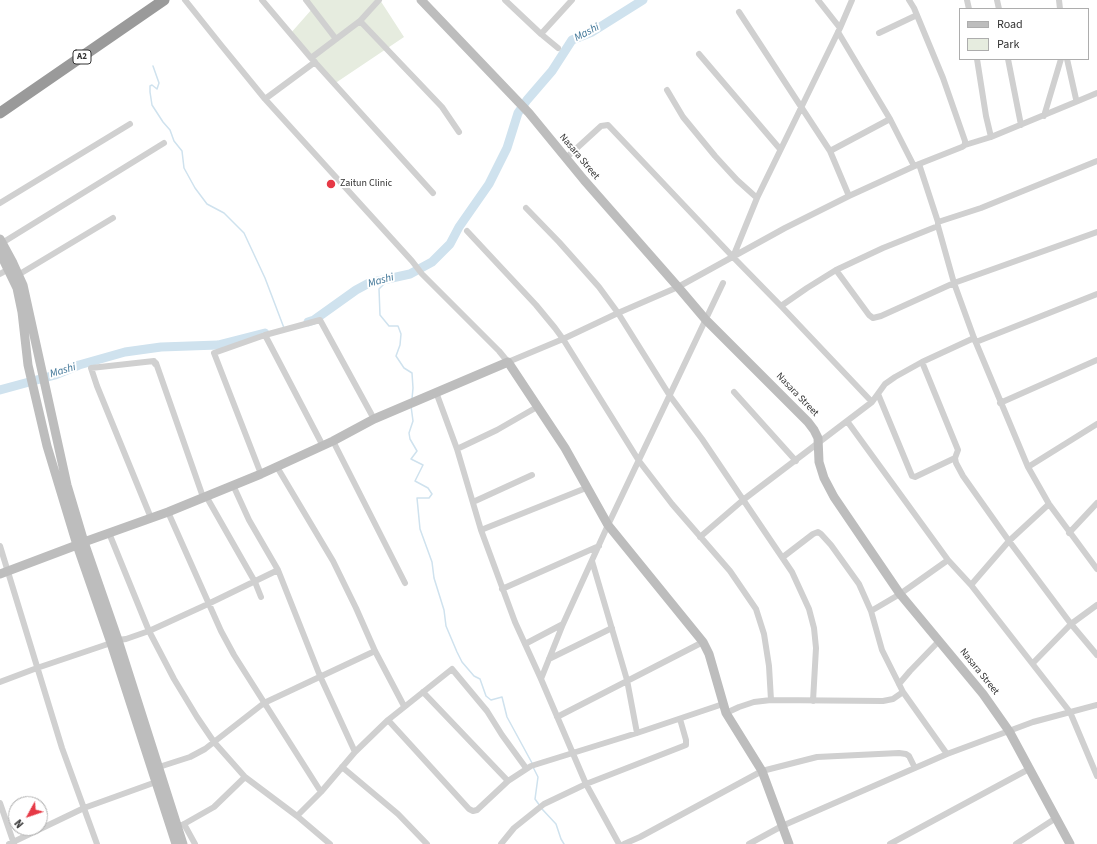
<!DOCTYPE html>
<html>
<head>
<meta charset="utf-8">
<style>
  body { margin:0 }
  #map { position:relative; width:1097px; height:844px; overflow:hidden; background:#fff; font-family:"Source Sans 3",sans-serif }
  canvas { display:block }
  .legend { position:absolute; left:959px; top:8px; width:130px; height:52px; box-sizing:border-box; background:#fff; border:1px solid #adadad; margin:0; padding:5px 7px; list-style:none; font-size:12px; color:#333 }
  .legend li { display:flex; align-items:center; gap:8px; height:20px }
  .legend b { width:20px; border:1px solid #adadad }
  .north { position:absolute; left:8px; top:796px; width:40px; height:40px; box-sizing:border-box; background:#fff; border:1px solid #adadad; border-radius:50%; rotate:230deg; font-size:11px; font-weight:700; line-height:16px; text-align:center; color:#333 }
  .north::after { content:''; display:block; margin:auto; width:14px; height:18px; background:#e63946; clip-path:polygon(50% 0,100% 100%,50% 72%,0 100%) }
</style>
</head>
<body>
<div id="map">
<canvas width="1097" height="844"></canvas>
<ul class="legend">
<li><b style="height:5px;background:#bdbdbd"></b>Road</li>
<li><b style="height:11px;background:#e6ecdf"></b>Park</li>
</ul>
<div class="north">N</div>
</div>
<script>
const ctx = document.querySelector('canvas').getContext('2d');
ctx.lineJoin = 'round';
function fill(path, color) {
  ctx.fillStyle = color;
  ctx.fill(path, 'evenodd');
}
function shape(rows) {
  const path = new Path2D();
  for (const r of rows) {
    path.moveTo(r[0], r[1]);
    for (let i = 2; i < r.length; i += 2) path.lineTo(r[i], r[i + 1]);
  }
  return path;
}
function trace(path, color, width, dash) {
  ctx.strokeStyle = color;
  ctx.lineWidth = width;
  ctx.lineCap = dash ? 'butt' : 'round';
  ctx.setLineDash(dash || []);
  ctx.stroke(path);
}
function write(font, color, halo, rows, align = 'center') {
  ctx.font = font + ' "Source Sans 3",sans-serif';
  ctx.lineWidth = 4;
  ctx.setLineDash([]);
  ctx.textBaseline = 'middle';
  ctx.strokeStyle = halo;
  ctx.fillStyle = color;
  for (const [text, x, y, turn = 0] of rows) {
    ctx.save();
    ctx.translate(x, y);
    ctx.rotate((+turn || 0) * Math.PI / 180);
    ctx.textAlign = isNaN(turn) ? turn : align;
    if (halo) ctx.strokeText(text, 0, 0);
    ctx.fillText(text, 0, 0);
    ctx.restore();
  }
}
fill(shape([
  [307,0,380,0,404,37,334,84,290,34,312,9]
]), '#e6ecdf');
trace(shape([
  [153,66,159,83,157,89,152,85,150,86,150,92,152,105,163,122,170,130,174,141,182,151,184,168,195,188,207,204,224,213,244,233,265,278,284,328],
  [389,279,379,289,380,315,389,326,398,326,401,334,400,345,396,356,404,368,412,373,413,388,412,399],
  [411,406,413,421,409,433,410,439,417,451,411,459,423,465,415,481,428,488,432,494,429,498,417,498,420,529,432,562,434,578,444,610,446,626,457,652,462,662,474,676,480,679,486,696,491,700,502,697,507,717,532,763],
  [533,767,538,777,535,799,540,806],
  [542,809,556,824,561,839,564,844]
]), '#cfe2ee', 1.5);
trace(shape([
  [308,322,314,320,356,290,369,283,410,274,432,262,450,244,459,227,489,184,507,148,518,113,527,100,552,71,572,40,592,32,643,0],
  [0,390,55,375,79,365,125,352,161,347,218,345,265,333]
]), '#cfe2ee', 9);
trace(shape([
  [185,0,221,45,265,99,412,261,422,274,499,351,508,362,563,339,618,313,678,287,785,228,849,196,919,164],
  [262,0,311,58,433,193],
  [306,0,336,39],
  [505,0,541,34,572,0],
  [818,0,840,28],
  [909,0,914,8,943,78,965,141,965,145,962,147,919,164,938,222,938,226,954,283,974,338,1028,467,1049,504,1097,569],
  [967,0,969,9],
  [997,0,999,9],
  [1059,0,1060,9],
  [739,12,830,151,849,196],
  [360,21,442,107,459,132],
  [838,32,890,119,914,166],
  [879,33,917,15],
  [541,34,558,48],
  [699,54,780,149],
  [311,58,360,21,379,0],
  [977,59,986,116,991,137],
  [1008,59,1021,125],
  [1067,59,1076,99,1078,101,1097,93],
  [667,90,683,117,715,156,737,180,757,198],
  [265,99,315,62],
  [1044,116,1061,59],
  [965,145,991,137,1078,101],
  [830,151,890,119],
  [566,158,601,126,608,125,733,257,781,306,872,402],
  [0,203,130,124],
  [526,208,559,242,599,287,618,313,670,396,702,439,792,572,809,609,814,628,816,648,813,701],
  [938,222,981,208,1097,161],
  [467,231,536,305,555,328,563,339,639,461,672,504,730,571,756,609,764,634,769,666,771,700],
  [2,243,164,143],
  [733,257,757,198,840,28,852,0],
  [836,270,869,315,873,318,881,316,954,283,1097,232],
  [0,274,9,269],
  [18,275,113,218],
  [781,306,807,288,836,270,883,248,938,226],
  [265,335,323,446],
  [976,342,1097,294],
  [922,362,958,450,955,458,956,463,963,476,1009,541,1071,624,1097,655],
  [436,392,457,449,481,530,515,622,541,679,586,784,619,844],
  [734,392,796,461],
  [878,394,912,476,915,477,955,458],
  [1000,403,1097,360],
  [847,421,948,560,971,585,1070,712,1097,776],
  [333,441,405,583],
  [457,449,497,430,537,407],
  [277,467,333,561,356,608,375,651,404,706],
  [1028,467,1097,424],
  [261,474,214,353,265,335,320,320,374,419],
  [233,485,249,520,278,570,320,676,355,752],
  [206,496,255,582,261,597],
  [473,502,532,475],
  [168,512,221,631,234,655,321,792],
  [151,518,97,386,91,368,154,361,155,364,156,363,203,497],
  [481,530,586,488],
  [109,533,149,631,174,679,197,717,214,742,245,777,297,816,330,844],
  [1069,533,1097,503],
  [700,537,743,500,872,402,885,384,895,377,922,362,974,338],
  [0,546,62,748,97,844],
  [783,557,813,534,818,532,821,534,831,545,859,584,871,611,882,650,903,692,947,754],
  [592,561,627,680,637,733],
  [971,585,1009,541,1049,504],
  [502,589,599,546],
  [871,611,900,594,948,560],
  [118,640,126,639,149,631,208,604,278,570],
  [525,644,563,624],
  [549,659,612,628],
  [1033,663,1071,624,1097,605],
  [541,679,563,624,608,525,723,283],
  [0,682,37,668,111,643],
  [899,684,910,671,939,641],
  [423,692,508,781],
  [726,713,739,707,754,702,771,700,883,701,893,699,903,692],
  [557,717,703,642],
  [388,720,469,809,473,811,477,810,508,781,531,766,637,733,723,704],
  [159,767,190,757,205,749,264,703,375,651],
  [342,767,398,814,427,844],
  [0,803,14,844],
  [297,816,321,792,355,752,388,720,452,669,487,711,502,735,526,768],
  [184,824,195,844],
  [174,827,184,824,214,807,245,777],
  [9,844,84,808,156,782],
  [501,844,514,828,544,804,586,784,686,745,686,740,680,719],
  [624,844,640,837,762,771,817,757,899,753,906,754,909,756,915,768],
  [749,844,782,826,947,754,1033,722,1097,705],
  [890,844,1029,769],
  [1016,844,1056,818]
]), '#d0d0d0', 6);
trace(shape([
  [421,0,529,113,584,180,678,287,706,320,808,422,814,430,818,438,819,462,824,478,834,497,900,594,983,694,1009,731,1070,844],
  [0,239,13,263,23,285,67,485,84,542,118,640,183,844],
  [0,253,17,288,22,312,28,365,47,446,77,545,111,643,176,844],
  [84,542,168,512,261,474,333,441,374,419,508,362,565,448,608,525,703,642,709,654,726,713,762,771,789,844],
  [0,574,77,545]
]), '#bdbdbd', 9);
trace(shape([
  [0,113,164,0]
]), '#9a9a9a', 11);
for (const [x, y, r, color] of [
  [331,184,5,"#e63946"]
]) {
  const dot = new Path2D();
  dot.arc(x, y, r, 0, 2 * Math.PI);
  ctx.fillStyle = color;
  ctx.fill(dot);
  trace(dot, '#fff', 1.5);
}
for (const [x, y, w] of [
  [82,57,18]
]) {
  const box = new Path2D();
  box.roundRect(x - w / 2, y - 7, w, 14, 3);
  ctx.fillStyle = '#fff';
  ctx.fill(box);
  trace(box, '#333', 1);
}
write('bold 9px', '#333', null, [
  ["A2",82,57]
]);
write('10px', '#333', '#fff', [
  ["Nasara Street",579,157,50],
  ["Nasara Street",797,395,46],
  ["Nasara Street",979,672,51]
]);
write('10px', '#333', '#fff', [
  ["Zaitun Clinic",340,184]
], 'left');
write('italic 11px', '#3f7597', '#fff', [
  ["Mashi",587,33,-28],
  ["Mashi",381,281,-16],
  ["Mashi",63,371,-17]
]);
</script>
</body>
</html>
